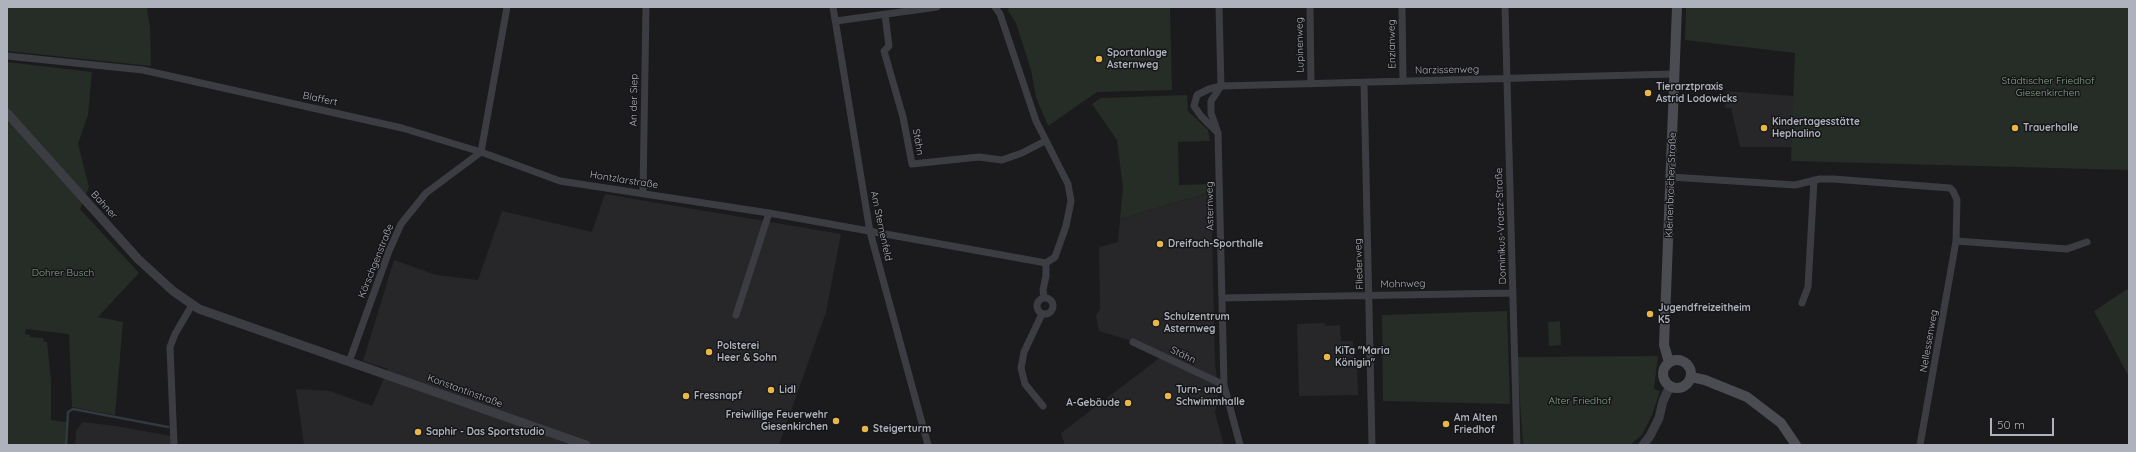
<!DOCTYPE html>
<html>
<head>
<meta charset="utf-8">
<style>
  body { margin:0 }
  #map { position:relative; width:2136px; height:452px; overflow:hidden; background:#1b1b1d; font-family:Quicksand,sans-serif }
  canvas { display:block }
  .frame { position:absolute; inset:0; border:8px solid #aeb2bc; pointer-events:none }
  .scale { position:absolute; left:1990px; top:418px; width:64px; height:18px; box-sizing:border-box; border:2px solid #aeb2bc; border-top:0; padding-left:5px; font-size:12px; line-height:14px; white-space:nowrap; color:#aeb2bc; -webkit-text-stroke:3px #161618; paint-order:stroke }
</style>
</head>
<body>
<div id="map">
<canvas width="2136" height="452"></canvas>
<div class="frame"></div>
<div class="scale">50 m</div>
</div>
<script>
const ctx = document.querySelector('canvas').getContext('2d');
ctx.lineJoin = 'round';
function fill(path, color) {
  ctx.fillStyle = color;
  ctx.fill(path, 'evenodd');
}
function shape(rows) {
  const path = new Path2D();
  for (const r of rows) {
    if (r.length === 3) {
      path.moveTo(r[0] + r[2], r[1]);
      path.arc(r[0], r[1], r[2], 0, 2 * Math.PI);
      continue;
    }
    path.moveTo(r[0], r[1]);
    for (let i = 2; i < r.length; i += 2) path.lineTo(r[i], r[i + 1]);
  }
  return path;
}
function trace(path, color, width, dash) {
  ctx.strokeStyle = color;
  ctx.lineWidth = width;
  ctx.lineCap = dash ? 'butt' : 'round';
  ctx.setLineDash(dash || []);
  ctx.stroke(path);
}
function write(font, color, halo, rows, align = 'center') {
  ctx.font = font + ' Quicksand,sans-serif';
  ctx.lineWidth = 3;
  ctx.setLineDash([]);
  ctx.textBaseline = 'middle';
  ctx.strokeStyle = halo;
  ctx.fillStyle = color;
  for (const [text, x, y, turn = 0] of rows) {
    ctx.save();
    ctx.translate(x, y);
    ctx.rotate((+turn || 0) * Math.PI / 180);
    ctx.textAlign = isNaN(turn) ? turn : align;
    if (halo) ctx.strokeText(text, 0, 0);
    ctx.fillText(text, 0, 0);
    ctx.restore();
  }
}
fill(shape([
  [1726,91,1794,96,1792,147,1740,147,1731,108,1725,108],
  [1211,192,1215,365,1219,393,1215,413,1224,445,1065,445,1061,433,1162,356,1139,343,1099,331,1096,316,1100,309,1099,247,1118,242,1120,219],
  [605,194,841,234,826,312,779,445,304,445,296,389,330,391,372,406,388,369,363,361,394,260,436,275,478,280,502,211,592,232],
  [1325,323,1325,326,1340,325,1341,341,1353,341,1353,354,1357,360,1358,395,1299,396,1297,324],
  [83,422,116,426,176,437,177,445,75,445,76,430]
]), '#27272a');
fill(shape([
  [7,7,147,7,150,28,151,66,7,51],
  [1009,7,1170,7,1172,90,1097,92,1048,126,1036,97,1031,70,1016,23,1008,11],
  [1686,7,2129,7,2129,170,1791,161,1795,53,1685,40],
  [7,62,92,72,88,115,78,144,89,187,80,209,139,273,98,317,123,322,115,415,72,407,69,334,26,329,25,334,30,335,30,337,43,338,44,342,47,342,51,380,51,420,66,422,65,445,7,445],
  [1187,95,1188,111,1208,130,1210,141,1178,142,1179,185,1211,184,1211,192,1120,219,1123,188,1117,140,1092,104,1101,98],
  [2129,288,2129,377,2094,311],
  [1507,311,1510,404,1383,401,1382,315],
  [1560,321,1561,345,1549,346,1548,322],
  [1658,356,1654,389,1660,391,1652,415,1642,435,1630,445,1523,445,1517,357]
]), '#252d26');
trace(shape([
  [66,445,68,412,73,409,168,427]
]), '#313941', 2.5);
trace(shape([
  [833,7,870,232,928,445],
  [1219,7,1221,86,1211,101,1211,113,1218,133,1224,385,1240,445],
  [1310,7,1311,84],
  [1402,7,1403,81],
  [1505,7,1517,445],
  [885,15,889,46,884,51,903,117,912,164,979,157,1002,160,1022,153,1045,141],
  [836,21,937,7],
  [7,56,143,70,402,128,481,152,560,181,769,213,1046,263,1055,257,1066,226,1071,201,1068,184,1036,121,1000,14,995,7],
  [1364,83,1372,445],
  [1218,133,1201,116,1194,106,1197,95,1209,89,1221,86,1674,74],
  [481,152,507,7],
  [1671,177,1795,185,1820,179,1833,179,1950,188,1953,191,1957,200,1956,241,1920,445],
  [643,193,646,7],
  [1956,241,2067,249,2087,242],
  [1045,306,8],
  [1044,298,1043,290,1046,276,1046,263],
  [1222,298,1513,293],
  [1802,303,1808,287,1814,180],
  [1042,314,1024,352,1021,368,1025,384,1043,406],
  [736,315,769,213],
  [1133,342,1224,385],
  [349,362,389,251,401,224,426,193,481,152],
  [174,445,170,347,175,334,192,305]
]), '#3c3d42', 7);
trace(shape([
  [7,113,138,259,173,291,199,309,586,445],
  [1643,445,1650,436,1659,418,1663,401,1670,386]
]), '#3c3d42', 9);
trace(shape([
  [1677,374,14],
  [1669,362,1664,345,1677,7],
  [1691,377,1705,380,1747,397,1781,423,1796,445]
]), '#4a4c52', 10);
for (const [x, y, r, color] of [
  [1099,59,4,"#e8b748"],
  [1648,93,4,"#e8b748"],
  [1764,128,4,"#e8b748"],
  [2015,128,4,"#e8b748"],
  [1160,244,4,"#e8b748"],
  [1650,314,4,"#e8b748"],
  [1156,323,4,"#e8b748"],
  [709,352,4,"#e8b748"],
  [1327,357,4,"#e8b748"],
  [771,390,4,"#e8b748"],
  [686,396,4,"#e8b748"],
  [1168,396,4,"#e8b748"],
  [1128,403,4,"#e8b748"],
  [836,421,4,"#e8b748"],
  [1446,424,4,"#e8b748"],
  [865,429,4,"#e8b748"],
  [418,432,4,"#e8b748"]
]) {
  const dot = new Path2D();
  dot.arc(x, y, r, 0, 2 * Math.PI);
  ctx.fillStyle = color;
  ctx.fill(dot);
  trace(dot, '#161618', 1.5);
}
write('10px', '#aeb2bc', '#161618', [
  ["Enzianweg",1392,44,-91],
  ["Lupinenweg",1300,45,-91],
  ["Narzissenweg",1447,70,-1],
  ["Blaffert",320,99,12],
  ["An der Siep",634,100,-89],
  ["Stähn",918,142,80],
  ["Hontzlarstraße",624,180,9],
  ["Kleinenbroicher Straße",1671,185,-88],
  ["Bahner",104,205,48],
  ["Asternweg",1210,206,-91],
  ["Am Sternenfeld",881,226,78],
  ["Dominikus-Vraetz-Straße",1501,226,-92],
  ["Körschgenstraße",376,261,-68],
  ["Fliederweg",1359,264,-92],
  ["Mohnweg",1403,284,-1],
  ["Nellessenweg",1929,341,-80],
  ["Stähn",1183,355,26],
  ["Konstantinstraße",465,391,20]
]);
write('bold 10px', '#aeb2bc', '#161618', [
  ["Sportanlage",1107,53],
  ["Asternweg",1107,65],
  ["Tierarztpraxis",1656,87],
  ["Astrid Lodowicks",1656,99],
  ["Kindertagesstätte",1772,122],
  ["Hephalino",1772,134],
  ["Trauerhalle",2023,128],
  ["Dreifach-Sporthalle",1168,244],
  ["Jugendfreizeitheim",1658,308],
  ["K5",1658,320],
  ["Schulzentrum",1164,317],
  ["Asternweg",1164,329],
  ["Polsterei",717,346],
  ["Heer & Sohn",717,358],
  ["KiTa \"Maria",1335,351],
  ["Königin\"",1335,363],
  ["Lidl",779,390],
  ["Turn- und",1176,390],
  ["Schwimmhalle",1176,402],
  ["Fressnapf",694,396],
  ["A-Gebäude",1120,403,"right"],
  ["Freiwillige Feuerwehr",828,415,"right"],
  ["Giesenkirchen",828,427,"right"],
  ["Am Alten",1454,418],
  ["Friedhof",1454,430],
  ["Steigerturm",873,429],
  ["Saphir - Das Sportstudio",426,432]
], 'left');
write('10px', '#87a589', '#161618', [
  ["Städtischer Friedhof",2048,81],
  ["Giesenkirchen",2048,93],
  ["Dohrer Busch",63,273],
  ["Alter Friedhof",1580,401]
]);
</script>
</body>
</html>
